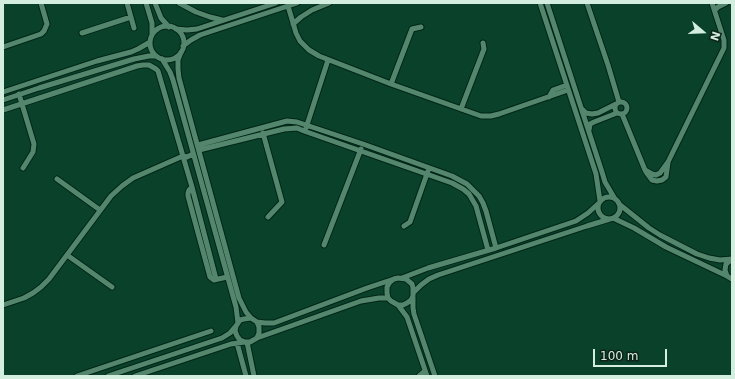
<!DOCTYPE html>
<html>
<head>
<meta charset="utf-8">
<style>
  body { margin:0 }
  #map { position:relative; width:735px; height:379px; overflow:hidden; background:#0a412b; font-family:"DejaVu Sans",sans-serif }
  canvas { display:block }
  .frame { position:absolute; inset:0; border:4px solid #d3eddf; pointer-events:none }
  .north { position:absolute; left:683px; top:12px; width:40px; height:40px; -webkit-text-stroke:3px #0e2319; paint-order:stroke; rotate:109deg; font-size:11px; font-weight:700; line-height:16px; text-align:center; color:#d3eddf }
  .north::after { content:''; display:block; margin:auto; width:14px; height:18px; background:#d3eddf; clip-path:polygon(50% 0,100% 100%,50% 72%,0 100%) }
  .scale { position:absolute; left:593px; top:349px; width:74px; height:18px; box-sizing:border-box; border:2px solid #d3eddf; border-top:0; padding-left:5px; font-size:12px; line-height:14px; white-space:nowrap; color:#d3eddf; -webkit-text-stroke:3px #0e2319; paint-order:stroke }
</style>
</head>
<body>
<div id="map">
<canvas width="735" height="379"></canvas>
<div class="frame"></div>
<div class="north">N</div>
<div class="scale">100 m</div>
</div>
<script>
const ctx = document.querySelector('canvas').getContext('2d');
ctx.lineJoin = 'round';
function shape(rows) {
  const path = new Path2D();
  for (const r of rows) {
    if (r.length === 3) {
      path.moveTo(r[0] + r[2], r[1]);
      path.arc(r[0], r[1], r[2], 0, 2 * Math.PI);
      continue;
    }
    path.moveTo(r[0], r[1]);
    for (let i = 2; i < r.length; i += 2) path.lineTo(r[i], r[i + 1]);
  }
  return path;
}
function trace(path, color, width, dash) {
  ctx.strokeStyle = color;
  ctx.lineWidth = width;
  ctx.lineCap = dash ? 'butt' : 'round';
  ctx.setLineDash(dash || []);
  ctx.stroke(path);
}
const minor = shape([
  [127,3,134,28],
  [146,3,152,23,152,35],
  [155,3,161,18,169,27],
  [179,3,196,12,210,17,222,20],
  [540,3,596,174,600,201],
  [547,3,602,172,605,182,615,199],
  [587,3,608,65,619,102],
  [288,6,296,33,300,41,309,50,319,56,391,84,481,116,491,116,499,114,568,90],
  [715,10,718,7,726,3],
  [293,24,301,17,312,10,329,3],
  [167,43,17],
  [176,29,187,30,197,29,276,3],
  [82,33,131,17],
  [183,46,191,40,200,35,297,3],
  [3,47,41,34,44,31,47,24,41,3],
  [181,52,178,60,178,69,179,78,239,298,246,312,251,318,257,322,259,327,259,333,257,338,250,342,245,342,240,340,237,336,235,331,236,326,240,320,244,319,251,318],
  [162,59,170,72,173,80,236,307,238,323],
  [391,84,412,29,421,27],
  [3,92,97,61,131,52,138,49,150,42],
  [19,94,34,144,33,152,23,168],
  [549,97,553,90,567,85],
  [3,100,39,88,134,59,149,56,156,56],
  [621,108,6],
  [461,109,484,49,483,43],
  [582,109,586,113,592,114,598,113,616,104],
  [3,110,137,66,143,65,149,65,156,69,158,71,192,187,216,279],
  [622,114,645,170,652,174,656,175,660,173,668,162,724,48,724,40,712,3],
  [306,128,328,60],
  [589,130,590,124,594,122,617,113],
  [263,133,282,202,268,217],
  [198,145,287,121,297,122,363,144,452,176,467,184,479,196,483,203,486,211,496,248],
  [199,150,284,129,297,128,304,131,452,183,463,189,469,194,476,206,488,250],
  [646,172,652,180,657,181,662,180,666,177,668,163],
  [57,179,100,210],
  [192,187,189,190,188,193,188,196,210,277,214,280,227,277],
  [609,208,11],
  [619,204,649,228,660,235,697,254,709,258,720,260,732,259],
  [613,218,634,228,666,247,727,276],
  [404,226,410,222,428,171],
  [324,245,361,149],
  [67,255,112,287],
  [731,260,726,264,725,270,727,276,732,279],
  [402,278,428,268,496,248,576,221,588,213,599,203],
  [414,292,421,285,429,279,438,275,587,226,610,219],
  [413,297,413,308,414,314,435,376],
  [3,305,24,298,33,293,41,287,49,279,111,196,122,186,133,178,183,156,187,157,193,154],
  [398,305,407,317,427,376],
  [257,322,265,323,274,323,282,320,367,288,394,279,398,278,406,279,412,284,413,288,413,296,411,300,407,303,403,305,398,305,391,301,388,298,387,293,387,287,390,282,394,279],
  [257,338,361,301,379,298,388,298],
  [247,342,254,376],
  [237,343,246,376],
  [77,376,211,331],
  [108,376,222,338,230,333,236,326],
  [135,376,231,344,245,342],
  [419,376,425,371]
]);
trace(minor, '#002516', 7);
trace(minor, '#53866d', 5);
</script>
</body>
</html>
